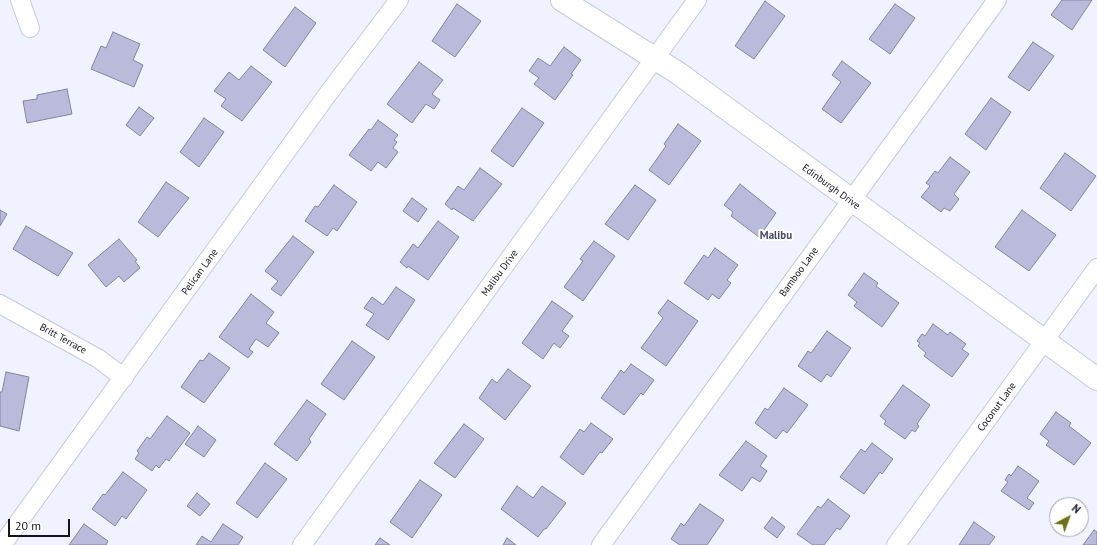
<!DOCTYPE html>
<html>
<head>
<meta charset="utf-8">
<style>
  body { margin:0 }
  #map { position:relative; width:1097px; height:545px; overflow:hidden; background:#f1f2ff; font-family:"PT Sans",sans-serif }
  canvas { display:block }
  .north { position:absolute; left:1049px; top:497px; width:40px; height:40px; box-sizing:border-box; background:#fff; border:1px solid #a1a1a5; border-radius:50%; rotate:41deg; font-size:11px; font-weight:700; line-height:16px; text-align:center; color:#14141f }
  .north::after { content:''; display:block; margin:auto; width:14px; height:18px; background:#6e7115; clip-path:polygon(50% 0,100% 100%,50% 72%,0 100%) }
  .scale { position:absolute; left:8px; top:519px; width:62px; height:18px; box-sizing:border-box; border:2px solid #14141f; border-top:0; padding-left:5px; font-size:12px; line-height:14px; white-space:nowrap; color:#14141f; -webkit-text-stroke:3px #fff; paint-order:stroke }
</style>
</head>
<body>
<div id="map">
<canvas width="1097" height="545"></canvas>
<div class="north">N</div>
<div class="scale">20 m</div>
</div>
<script>
const ctx = document.querySelector('canvas').getContext('2d');
ctx.lineJoin = 'round';
function fill(path, color) {
  ctx.fillStyle = color;
  ctx.fill(path, 'evenodd');
}
function shape(rows) {
  const path = new Path2D();
  for (const r of rows) {
    path.moveTo(r[0], r[1]);
    for (let i = 2; i < r.length; i += 2) path.lineTo(r[i], r[i + 1]);
  }
  return path;
}
function trace(path, color, width, dash) {
  ctx.strokeStyle = color;
  ctx.lineWidth = width;
  ctx.lineCap = dash ? 'butt' : 'round';
  ctx.setLineDash(dash || []);
  ctx.stroke(path);
}
function write(font, color, halo, rows, align = 'center') {
  ctx.font = font + ' "PT Sans",sans-serif';
  ctx.lineWidth = 4;
  ctx.setLineDash([]);
  ctx.textBaseline = 'middle';
  ctx.strokeStyle = halo;
  ctx.fillStyle = color;
  for (const [text, x, y, turn = 0] of rows) {
    ctx.save();
    ctx.translate(x, y);
    ctx.rotate((+turn || 0) * Math.PI / 180);
    ctx.textAlign = isNaN(turn) ? turn : align;
    if (halo) ctx.strokeText(text, 0, 0);
    ctx.fillText(text, 0, 0);
    ctx.restore();
  }
}
const building = shape([
  [1062,0,1092,0,1072,30,1051,15,1062,0],
  [765,1,785,16,754,59,735,46,765,1],
  [457,4,481,21,455,57,432,41,457,4],
  [895,4,915,18,890,54,869,39,895,4],
  [295,7,316,23,285,67,263,50,295,7],
  [113,32,140,44,133,60,143,65,134,87,91,69,101,46,106,48,113,32],
  [1033,42,1054,56,1029,91,1008,77,1033,42],
  [564,47,581,60,571,74,573,75,555,100,534,84,539,78,529,71,538,58,550,66,564,47],
  [842,61,871,83,841,123,822,109,841,82,832,75,842,61],
  [419,62,443,80,432,94,440,100,434,109,426,104,412,123,387,104,419,62],
  [251,66,272,82,242,121,221,106,226,99,214,91,229,72,239,80,251,66],
  [67,89,72,114,27,123,23,101,37,99,37,95,67,89],
  [991,98,1011,112,986,150,965,134,991,98],
  [139,107,154,118,140,136,126,125,139,107],
  [522,108,544,123,513,167,491,151,522,108],
  [204,118,224,132,199,167,180,152,204,118],
  [378,120,398,135,394,140,397,142,393,148,398,152,386,168,378,162,371,171,349,155,369,129,371,130,378,120],
  [678,124,701,141,669,185,649,170,666,146,664,144,678,124],
  [1065,153,1096,176,1071,211,1040,188,1065,153],
  [950,157,970,172,954,194,959,199,950,211,944,208,941,212,921,197,930,186,926,183,935,171,938,173,950,157],
  [480,168,502,184,473,221,453,208,452,210,445,204,458,186,464,190,480,168],
  [166,182,189,198,158,237,138,222,166,182],
  [740,184,776,213,759,237,731,216,733,212,724,205,740,184],
  [334,185,357,202,337,231,333,228,327,236,305,221,315,206,318,207,334,185],
  [635,185,656,200,628,240,605,224,635,185],
  [412,198,427,209,418,222,403,211,412,198],
  [0,210,7,214,0,226,0,210],
  [1022,210,1056,235,1029,271,995,247,1022,210],
  [438,221,459,237,428,280,408,266,407,268,400,262,413,244,418,248,438,221],
  [26,226,73,253,58,276,13,249,26,226],
  [293,236,314,252,281,296,271,289,278,281,265,271,293,236],
  [119,239,137,260,135,261,140,268,124,282,119,276,106,287,88,265,119,239],
  [594,241,615,256,583,301,564,287,583,261,580,259,594,241],
  [715,248,738,265,727,280,731,283,719,299,712,294,708,300,684,283,704,255,708,258,715,248],
  [864,273,878,283,876,286,899,303,882,327,854,306,857,302,848,295,864,273],
  [396,287,415,300,388,340,366,325,374,314,364,308,372,297,383,305,396,287],
  [251,294,274,312,266,323,279,333,268,347,256,339,249,349,253,352,248,358,219,337,251,294],
  [668,300,698,321,666,366,641,348,663,318,658,313,668,300],
  [552,301,573,316,562,331,569,336,560,348,554,343,543,359,522,343,552,301],
  [933,324,948,335,950,332,966,344,962,349,969,354,952,377,924,356,926,353,918,346,920,343,917,341,922,334,925,336,933,324],
  [827,331,851,348,831,377,827,374,821,382,798,366,808,351,811,353,827,331],
  [352,341,375,357,344,400,321,384,352,341],
  [209,353,230,368,204,403,181,387,200,360,203,361,209,353],
  [631,364,654,380,643,395,641,393,624,415,601,398,621,370,624,373,631,364],
  [508,369,531,386,505,420,479,398,492,379,497,383,508,369],
  [6,372,29,377,19,431,0,426,0,392,2,392,6,372],
  [903,385,930,405,917,424,919,426,915,432,912,430,905,439,884,424,886,421,880,416,903,385],
  [784,388,808,405,787,433,783,430,776,439,755,423,765,408,768,410,784,388],
  [307,400,326,414,309,439,311,442,297,461,274,444,307,400],
  [1056,412,1071,423,1069,426,1091,443,1074,465,1046,445,1049,441,1040,434,1056,412],
  [167,416,190,433,169,461,166,459,159,468,156,465,152,471,135,459,139,453,137,451,147,437,150,439,167,416],
  [591,423,613,439,602,453,600,452,583,475,560,457,580,429,584,432,591,423],
  [464,424,484,439,455,478,434,463,464,424],
  [198,426,216,440,204,457,185,444,198,426],
  [746,441,767,456,760,466,767,471,760,482,752,477,742,491,719,475,746,441],
  [872,443,893,459,882,474,880,472,864,494,840,477,861,449,865,452,872,443],
  [265,463,287,479,257,518,236,503,265,463],
  [1018,466,1039,481,1027,498,1034,503,1029,510,1001,491,1008,482,1005,480,1009,474,1011,476,1018,466],
  [123,472,147,490,126,519,122,516,115,526,92,509,103,494,105,495,123,472],
  [420,480,442,495,412,538,390,522,420,480],
  [517,486,533,498,542,486,566,503,546,529,544,529,538,537,501,509,517,486],
  [197,493,210,504,200,516,187,506,197,493],
  [828,499,850,516,840,530,837,528,824,545,813,545,797,534,818,506,821,508,828,499],
  [700,504,724,520,707,545,680,545,671,539,681,523,684,526,700,504],
  [772,517,785,527,777,538,764,528,772,517],
  [974,522,995,537,989,545,959,545,974,522],
  [84,524,108,541,106,545,69,545,84,524],
  [223,524,243,537,238,545,196,545,202,536,211,542,223,524],
  [1094,530,1097,532,1097,545,1083,545,1094,530],
  [380,538,390,545,375,545,380,538],
  [507,538,516,545,503,545,507,538]
]);
fill(building, '#babbda');
trace(building, '#8384a2', 1);
const minor = shape([
  [20,0,30,28],
  [0,304,99,359,124,378],
  [2,545,330,91,399,0],
  [302,545,697,0],
  [601,545,997,0],
  [896,545,1097,268]
]);
const tertiary = shape([
  [562,0,678,73,1097,379]
]);
trace(minor, '#c6c7e7', 20);
trace(tertiary, '#c6c7e7', 24);
trace(minor, '#fff', 18);
trace(tertiary, '#fff', 22);
write('10px', '#14141f', '#fff', [
  ["Edinburgh Drive",831,187,36],
  ["Pelican Lane",200,272,-54],
  ["Bamboo Lane",799,272,-54],
  ["Malibu Drive",500,273,-54],
  ["Britt Terrace",63,339,29],
  ["Coconut Lane",997,407,-54]
]);
write('bold 11px', '#474862', '#fff', [
  ["Malibu",776,236]
]);
</script>
</body>
</html>
